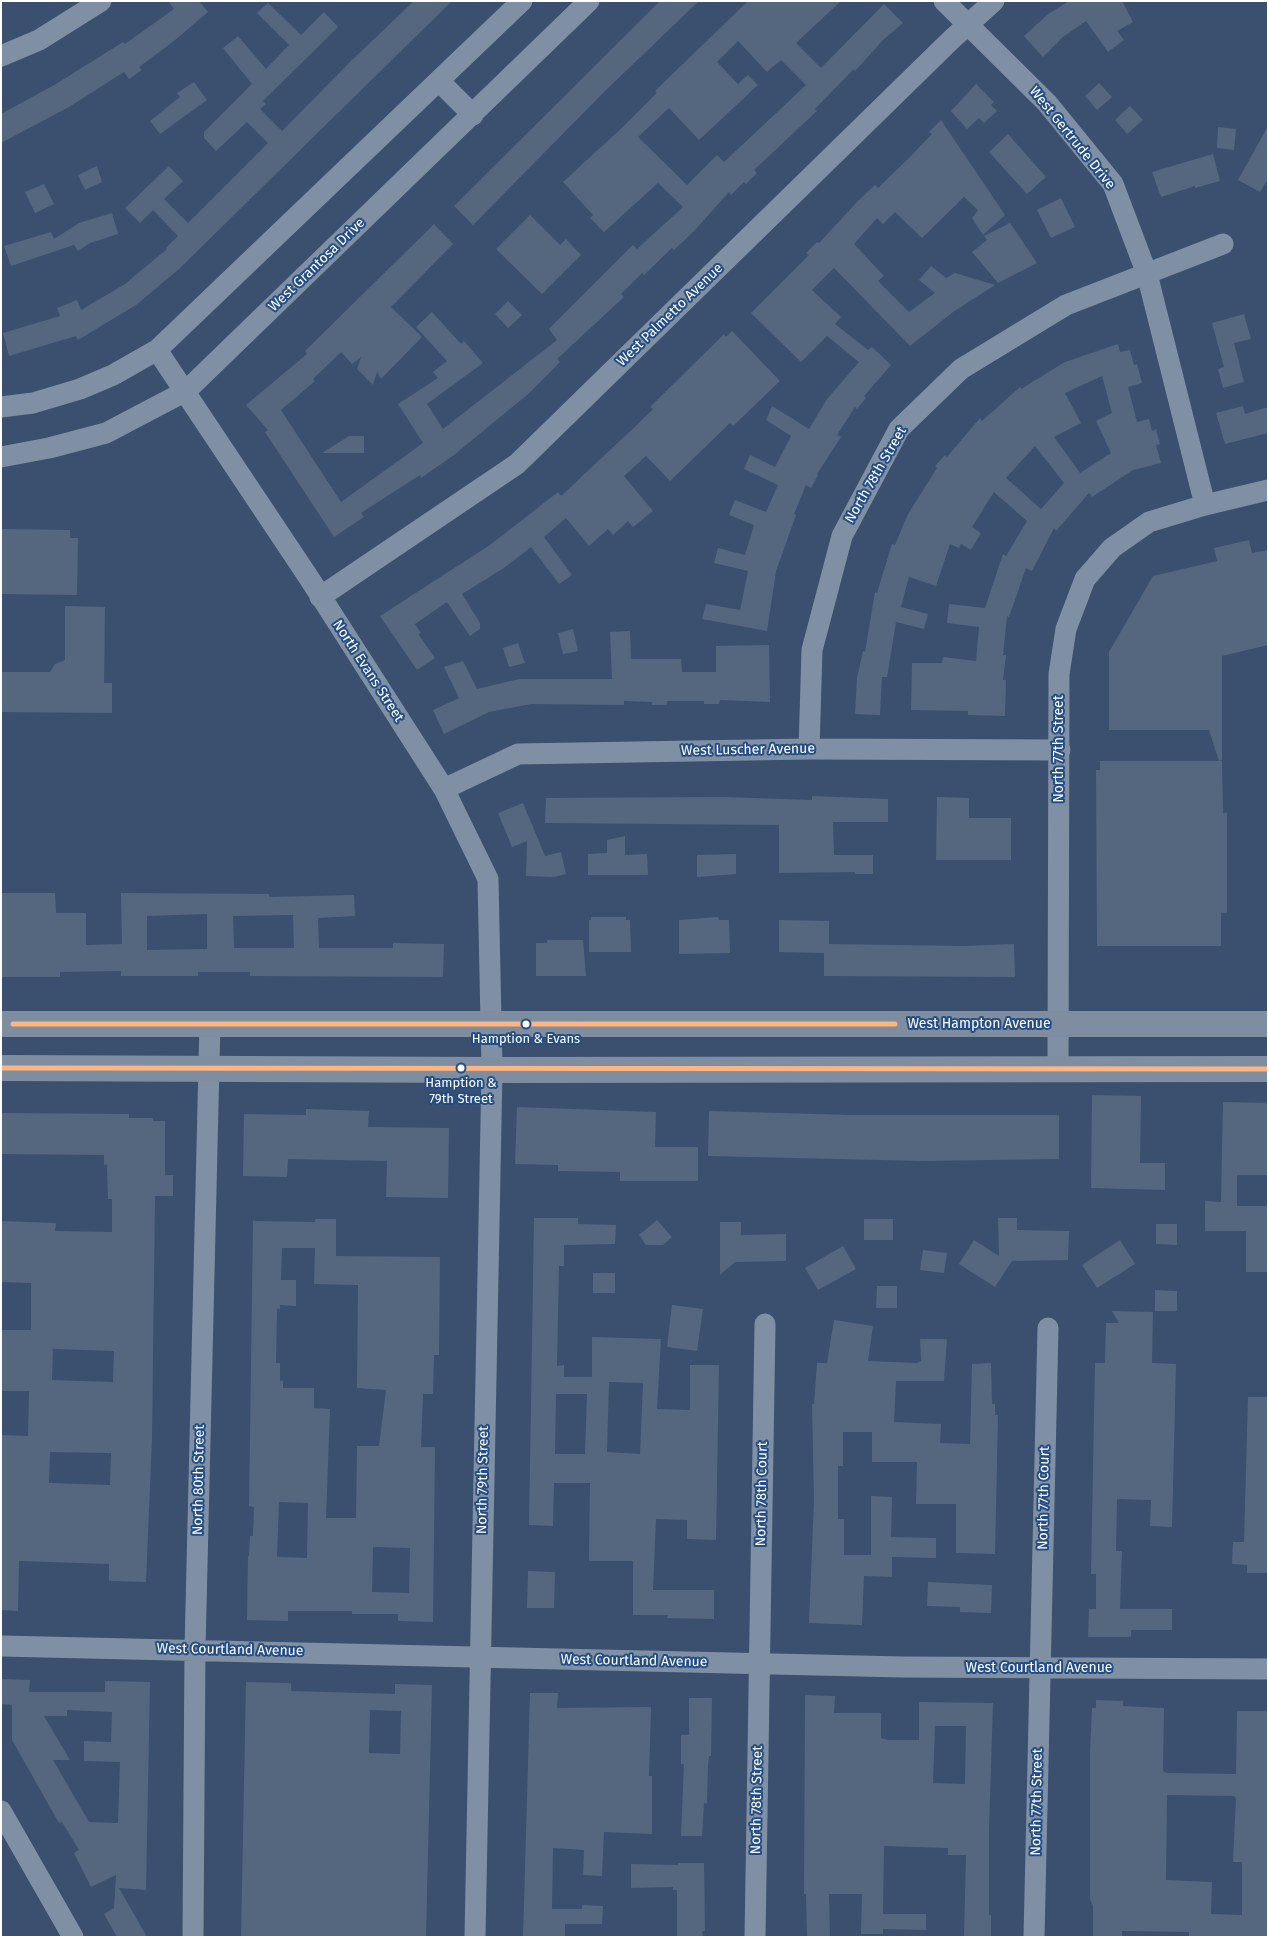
<!DOCTYPE html>
<html>
<head>
<meta charset="utf-8">
<style>
  body { margin:0 }
  #map { position:relative; width:1269px; height:1938px; overflow:hidden; background:#3a506e; font-family:"Fira Sans",sans-serif }
  canvas { display:block }
  .frame { position:absolute; inset:0; border:2px solid #fff; pointer-events:none }
</style>
</head>
<body>
<div id="map">
<canvas width="1269" height="1938"></canvas>
<div class="frame"></div>
</div>
<script>
const ctx = document.querySelector('canvas').getContext('2d');
ctx.lineJoin = 'round';
function fill(path, color) {
  ctx.fillStyle = color;
  ctx.fill(path, 'evenodd');
}
function shape(rows) {
  const path = new Path2D();
  for (const r of rows) {
    path.moveTo(r[0], r[1]);
    for (let i = 2; i < r.length; i += 2) path.lineTo(r[i], r[i + 1]);
  }
  return path;
}
function trace(path, color, width, dash) {
  ctx.strokeStyle = color;
  ctx.lineWidth = width;
  ctx.lineCap = dash ? 'butt' : 'round';
  ctx.setLineDash(dash || []);
  ctx.stroke(path);
}
function write(font, color, halo, rows, align = 'center') {
  ctx.font = font + ' "Fira Sans",sans-serif';
  ctx.lineWidth = 4;
  ctx.setLineDash([]);
  ctx.textBaseline = 'middle';
  ctx.strokeStyle = halo;
  ctx.fillStyle = color;
  for (const [text, x, y, turn = 0] of rows) {
    ctx.save();
    ctx.translate(x, y);
    ctx.rotate((+turn || 0) * Math.PI / 180);
    ctx.textAlign = isNaN(turn) ? turn : align;
    if (halo) ctx.strokeText(text, 0, 0);
    ctx.fillText(text, 0, 0);
    ctx.restore();
  }
}
fill(shape([
  [168,1,199,1,208,12,174,41,139,67,142,70,129,79,124,72,69,107,1,143,1,114,56,84,123,42,125,44,174,9],
  [414,1,452,1,179,269,136,305,78,340,76,336,9,356,3,333,60,316,57,308,77,300,81,310,125,284,167,249,166,248,178,236,153,210,140,223,125,208,169,166,183,181,164,199,188,223,268,143,247,122,216,151,204,138,204,132,252,84,223,48,238,36,266,69,289,45,257,13,268,3,301,35,324,12,338,27,263,101,266,104,260,109,282,131,352,60],
  [660,1,699,1,605,91,473,225,454,206],
  [748,1,841,1,796,43,821,68,884,4,903,23,884,39,855,71,854,69,815,109,817,111,754,170,757,173,746,184,744,182,731,195,729,192,695,230,674,250,672,248,644,275,642,273,621,294,624,297,557,359,560,362,527,395,454,455,421,478,420,475,361,513,364,517,334,537,265,432,268,430,246,405,307,354,305,351,434,224,453,244,391,307,422,337,381,379,377,372,373,385,357,369,361,357,352,364,341,352,313,379,315,381,281,410,341,502,423,443,398,404,438,378,433,372,447,361,416,327,432,312,461,344,464,341,483,363,427,404,443,429,557,340,549,329,633,245,637,249,683,207,658,183,604,232,590,218,593,215,563,182,626,124,657,93,655,91],
  [738,41,767,72,781,60,806,85,724,162,717,155,687,185,638,137,669,108,699,140,758,85,748,75,738,84,717,62],
  [1069,1,1122,1,1133,22,1117,31,1124,40,1108,52,1086,21,1063,37,1043,57,1024,36,1047,15],
  [194,82,207,100,160,134,150,121,180,97,177,93],
  [1099,83,1112,97,1097,110,1085,96],
  [976,84,994,102,991,105,997,111,984,123,979,118,967,129,951,111],
  [1130,106,1143,120,1127,134,1115,120],
  [941,120,1005,215,983,235,972,218,978,210,964,197,922,238,895,212,883,224,877,218,854,244,884,276,878,281,909,312,935,293,919,280,931,266,946,278,955,273,995,285,953,312,910,346,834,268,812,290,841,317,835,324,868,350,872,347,891,365,864,396,866,398,857,409,855,407,837,435,841,437,817,474,818,475,811,488,806,485,794,514,796,515,776,571,767,631,702,619,706,604,740,610,748,571,714,563,718,548,745,555,754,525,729,515,735,500,766,512,778,485,744,469,750,455,775,467,791,436,766,420,772,406,809,429,827,399,859,362,827,336,801,362,751,313,809,255,806,253,817,242,819,243,858,201,875,185,878,188,910,157,932,134,929,132],
  [1268,126,1268,179,1260,192,1238,180],
  [1218,127,1236,129,1234,150,1217,148],
  [1008,134,1046,177,1027,194,989,152],
  [1213,154,1220,181,1195,188,1195,186,1161,197,1152,172],
  [97,166,102,182,85,190,78,175],
  [44,184,54,204,35,213,25,192],
  [1061,198,1075,227,1051,238,1037,210],
  [112,213,118,234,90,243,78,251,74,245,11,266,4,246,51,232,54,239,79,223],
  [530,215,560,245,566,239,581,255,542,294,496,249],
  [1010,223,1037,263,998,283,972,252,987,240,984,236],
  [508,301,522,315,508,328,495,314],
  [1244,314,1251,339,1234,343,1244,382,1223,388,1218,369,1224,367,1212,323],
  [732,331,780,381,733,426,730,423,670,481,646,456,624,476,653,511,633,527,628,521,613,535,608,529,589,546,566,518,544,537,572,575,559,584,531,547,504,568,462,594,480,623,480,629,470,636,447,602,415,624,421,633,418,634,435,658,417,670,380,616,490,545,558,492,561,496,640,422,653,409,650,407,724,334,726,337],
  [1118,344,1120,352,1130,350,1134,365,1137,364,1142,383,1128,387,1137,422,1149,419,1152,431,1156,429,1160,444,1156,445,1161,463,1133,470,1092,497,1089,493,1056,531,1054,528,1032,571,1026,568,1009,617,1007,616,1003,655,1006,655,1003,680,1006,680,1005,716,968,715,968,711,911,710,912,663,942,663,943,657,976,661,979,627,947,623,949,604,985,608,1003,554,1006,556,1027,521,994,492,972,527,981,533,971,550,961,544,959,548,950,544,936,586,909,577,901,607,928,614,924,629,896,622,887,677,882,677,880,715,855,714,857,678,863,651,865,652,875,592,877,593,892,544,895,545,908,514,937,468,935,466,945,455,947,457,980,418,982,421,1020,387,1021,389,1065,362],
  [1102,376,1112,413,1096,421,1111,453,1080,473,1054,437,1081,423,1065,393],
  [1035,446,1064,483,1041,509,1006,478],
  [1243,406,1245,414,1268,407,1268,433,1225,444,1216,413],
  [349,436,364,436,364,453,322,453],
  [1,529,70,530,70,538,78,538,77,595,1,594],
  [1249,540,1252,553,1268,550,1268,645,1222,656,1222,760,1219,761,1209,730,1109,730,1109,652,1153,576,1217,561,1214,548],
  [65,606,105,607,104,683,112,683,112,713,1,712,1,672,50,672,55,664,65,660],
  [573,629,578,651,563,654,558,633],
  [630,631,631,659,681,659,682,672,716,672,716,646,769,645,770,702,720,700,719,704,704,704,704,701,667,701,667,705,652,705,652,702,624,701,624,705,531,704,489,712,444,734,433,710,459,698,444,667,463,661,477,689,519,679,612,679,610,632],
  [518,643,525,663,509,667,503,648],
  [1100,761,1222,761,1223,813,1227,813,1227,913,1221,913,1221,946,1097,946,1096,770,1100,770],
  [812,796,888,799,888,822,833,822,834,855,873,855,873,874,855,874,855,872,779,873,779,825,545,823,546,798,723,797,812,800],
  [937,797,969,798,969,818,1011,818,1011,860,936,860],
  [523,803,545,856,561,852,566,874,554,877,526,876,527,841,512,847,498,813],
  [625,836,625,855,647,854,648,875,588,875,588,854,607,853,607,840],
  [736,854,736,874,697,877,697,855],
  [1,893,55,893,56,913,86,913,86,945,122,944,121,893,269,894,269,897,354,895,355,916,318,918,319,948,393,948,393,943,444,944,443,977,250,976,250,972,198,972,198,976,121,976,121,971,60,972,60,977,1,977],
  [207,914,207,949,147,950,147,916],
  [293,915,294,948,234,948,233,916],
  [591,917,626,917,626,920,630,920,631,952,589,952,589,920,591,920],
  [718,917,719,920,729,920,730,953,679,954,679,920],
  [779,920,829,921,829,944,963,946,1014,944,1015,977,824,976,824,953,779,952],
  [547,940,583,940,586,976,536,976,536,943,547,943],
  [1092,1095,1141,1096,1140,1163,1165,1163,1165,1190,1091,1188],
  [1223,1102,1268,1103,1268,1175,1237,1175,1237,1206,1268,1206,1268,1272,1246,1272,1246,1231,1205,1231,1205,1201,1221,1202],
  [517,1107,656,1112,655,1147,698,1147,698,1181,620,1181,620,1172,558,1171,558,1165,515,1164],
  [306,1109,369,1111,368,1127,449,1128,448,1198,386,1197,387,1161,288,1159,287,1177,243,1176,244,1114,306,1115],
  [709,1111,852,1115,1059,1115,1059,1159,922,1161,708,1156],
  [1,1113,129,1114,129,1118,153,1118,153,1121,165,1121,165,1175,173,1175,173,1196,155,1196,152,1439,146,1582,109,1581,109,1564,19,1561,18,1611,1,1610,1,1435,28,1436,29,1391,1,1391,1,1330,31,1330,31,1283,1,1282,1,1221,56,1223,55,1231,112,1232,112,1199,108,1199,107,1165,104,1165,104,1155,1,1154],
  [53,1349,114,1351,113,1382,52,1380],
  [50,1452,111,1453,110,1485,49,1483],
  [534,1218,578,1218,578,1224,616,1225,615,1244,564,1245,564,1266,559,1266,557,1366,564,1365,564,1377,592,1377,592,1337,661,1339,657,1409,690,1410,690,1365,719,1365,716,1540,687,1539,687,1520,656,1519,653,1590,714,1590,714,1619,667,1618,668,1615,633,1615,633,1561,589,1561,590,1483,554,1483,553,1526,529,1525],
  [609,1382,643,1383,640,1454,607,1452],
  [556,1394,587,1394,585,1454,555,1454],
  [998,1218,1017,1218,1017,1230,1069,1231,1068,1260,1012,1261,995,1287,959,1264,974,1240,999,1256],
  [315,1219,336,1219,336,1256,440,1257,439,1355,434,1355,433,1394,423,1394,421,1447,435,1447,433,1622,398,1621,398,1614,352,1614,352,1611,288,1611,288,1621,247,1620,248,1556,249,1556,250,1536,253,1536,254,1507,249,1506,253,1221,315,1222],
  [282,1248,315,1248,314,1284,358,1285,357,1388,386,1390,379,1446,357,1446,356,1518,326,1518,330,1409,314,1408,314,1388,283,1388,283,1381,280,1381,280,1363,276,1363,277,1309,280,1309,280,1305,296,1306,296,1280,281,1280],
  [279,1502,308,1503,307,1558,277,1557],
  [373,1547,410,1548,409,1593,372,1592],
  [864,1219,893,1219,893,1240,864,1240],
  [657,1220,672,1237,663,1245,646,1245,639,1235],
  [720,1222,741,1222,741,1235,786,1234,786,1261,735,1262,720,1275],
  [1156,1224,1177,1224,1177,1245,1156,1244],
  [1120,1240,1135,1264,1097,1288,1082,1265],
  [843,1246,856,1269,818,1290,805,1268],
  [923,1250,947,1253,944,1273,920,1270],
  [593,1273,615,1273,615,1293,593,1293],
  [877,1286,897,1286,897,1308,876,1308],
  [1155,1290,1177,1291,1177,1311,1155,1311],
  [672,1305,703,1309,697,1351,667,1347],
  [1112,1311,1153,1312,1152,1363,1176,1364,1172,1527,1150,1526,1151,1500,1117,1499,1116,1551,1122,1551,1120,1609,1172,1609,1172,1630,1131,1630,1131,1637,1088,1637,1089,1609,1096,1609,1096,1574,1091,1574,1095,1363,1105,1363,1106,1323,1119,1323],
  [834,1320,873,1326,868,1361,917,1363,921,1361,920,1339,947,1339,944,1381,896,1381,894,1422,941,1424,940,1443,970,1444,972,1364,991,1363,992,1404,995,1404,995,1415,998,1415,995,1554,956,1553,956,1504,916,1504,917,1462,872,1462,872,1432,843,1432,843,1466,838,1466,838,1519,844,1519,844,1555,871,1555,871,1496,892,1497,891,1537,936,1538,936,1558,892,1557,892,1577,864,1576,862,1625,809,1623,814,1500,812,1404,814,1404,817,1363,827,1363],
  [1248,1397,1268,1397,1268,1573,1247,1573,1247,1565,1232,1564,1233,1542,1244,1542],
  [528,1571,555,1572,554,1608,527,1608],
  [928,1582,992,1585,991,1613,960,1612,960,1607,927,1606],
  [1,1679,30,1680,29,1692,105,1692,105,1681,150,1682,146,1890,119,1888,147,1937,117,1937,104,1914,114,1908,116,1875,91,1887,74,1853,79,1850,62,1822,59,1823,12,1740,12,1705,1,1704],
  [67,1710,112,1712,111,1742,84,1741,84,1761,120,1762,118,1823,89,1822,53,1760,70,1760,44,1716,67,1716],
  [246,1682,291,1683,291,1691,395,1694,395,1684,432,1685,426,1937,241,1937],
  [370,1710,401,1711,400,1754,369,1753],
  [530,1693,558,1693,557,1708,651,1707,649,1776,652,1776,652,1834,604,1832,602,1876,583,1875,584,1850,553,1848,552,1909,582,1909,582,1905,603,1906,602,1924,565,1924,565,1937,523,1937],
  [805,1695,835,1696,834,1713,881,1713,881,1738,888,1740,919,1740,919,1702,993,1703,989,1830,989,1915,991,1915,991,1937,964,1937,966,1855,948,1855,948,1848,884,1846,883,1914,926,1914,926,1930,883,1929,883,1934,861,1934,862,1894,829,1894,830,1937,807,1937,806,1894,804,1894],
  [935,1726,966,1726,965,1784,933,1783],
  [689,1698,712,1698,711,1756,709,1756,708,1765,707,1803,704,1803,702,1836,681,1836,684,1764,681,1764,681,1735,689,1735],
  [1096,1700,1123,1701,1123,1706,1164,1708,1163,1771,1167,1773,1236,1774,1237,1711,1268,1711,1267,1937,1189,1937,1189,1932,1122,1931,1122,1937,1093,1937,1093,1906,1090,1899,1090,1752,1092,1708,1096,1708],
  [1167,1795,1234,1796,1236,1798,1233,1862,1242,1862,1242,1915,1211,1914,1212,1882,1166,1880],
  [678,1863,704,1863,705,1931,702,1931,703,1937,677,1937,677,1890,673,1890,673,1887,631,1888,631,1864,678,1865]
]), '#55677f');
trace(shape([
  [944,1,1047,103,1113,184,1147,274,1205,505],
  [1,56,39,40,101,1],
  [439,81,473,115],
  [157,350,309,578,444,789,488,879,492,1070,475,1937],
  [1,407,33,403,80,389,113,375,157,350,522,1],
  [1,457,49,448,106,433,186,391,589,1],
  [320,597,517,464,952,39,994,1],
  [809,749,812,650,842,536,899,429,961,369,1066,305,1223,244],
  [444,789,518,754,809,749,1060,750],
  [1058,1068,1059,674,1066,629,1085,579,1112,548,1149,522,1205,505,1268,490],
  [1,1646,902,1667,1268,1669],
  [1,1811,73,1937],
  [193,1937,195,1649,210,1022],
  [755,1937,765,1324],
  [1034,1937,1048,1328]
]), '#8090a4', 21);
trace(shape([
  [1,1024,1268,1024],
  [1,1068,492,1070,1268,1069]
]), '#7f8da1', 26);
trace(shape([
  [13,1024,895,1024],
  [1,1068,1268,1069]
]), '#ffb580', 5);
for (const [x, y, r, color] of [
  [526,1024,4.5,"#fff"],
  [461,1068,4.5,"#fff"]
]) {
  const dot = new Path2D();
  dot.arc(x, y, r, 0, 2 * Math.PI);
  ctx.fillStyle = color;
  ctx.fill(dot);
  trace(dot, '#244d84', 2);
}
write('13px', '#fff', '#244d84', [
  ["Hamption & Evans",526,1039],
  ["Hamption &",461,1083],
  ["79th Street",461,1099]
]);
write('14px', '#fff', '#244d84', [
  ["West Gertrude Drive",1072,138,51],
  ["West Grantosa Drive",317,265,-44],
  ["West Palmetto Avenue",670,315,-44],
  ["North 78th Street",876,475,-60],
  ["North Evans Street",368,671,57],
  ["North 77th Street",1059,749,-90],
  ["West Luscher Avenue",748,750,-1],
  ["West Hampton Avenue",979,1024],
  ["North 80th Street",199,1480,-89],
  ["North 79th Street",483,1480,-89],
  ["North 78th Court",762,1494,-89],
  ["North 77th Court",1044,1498,-89],
  ["West Courtland Avenue",230,1650,1],
  ["West Courtland Avenue",634,1661,1],
  ["West Courtland Avenue",1039,1668],
  ["North 78th Street",757,1800,-89],
  ["North 77th Street",1037,1802,-89]
]);
</script>
</body>
</html>
